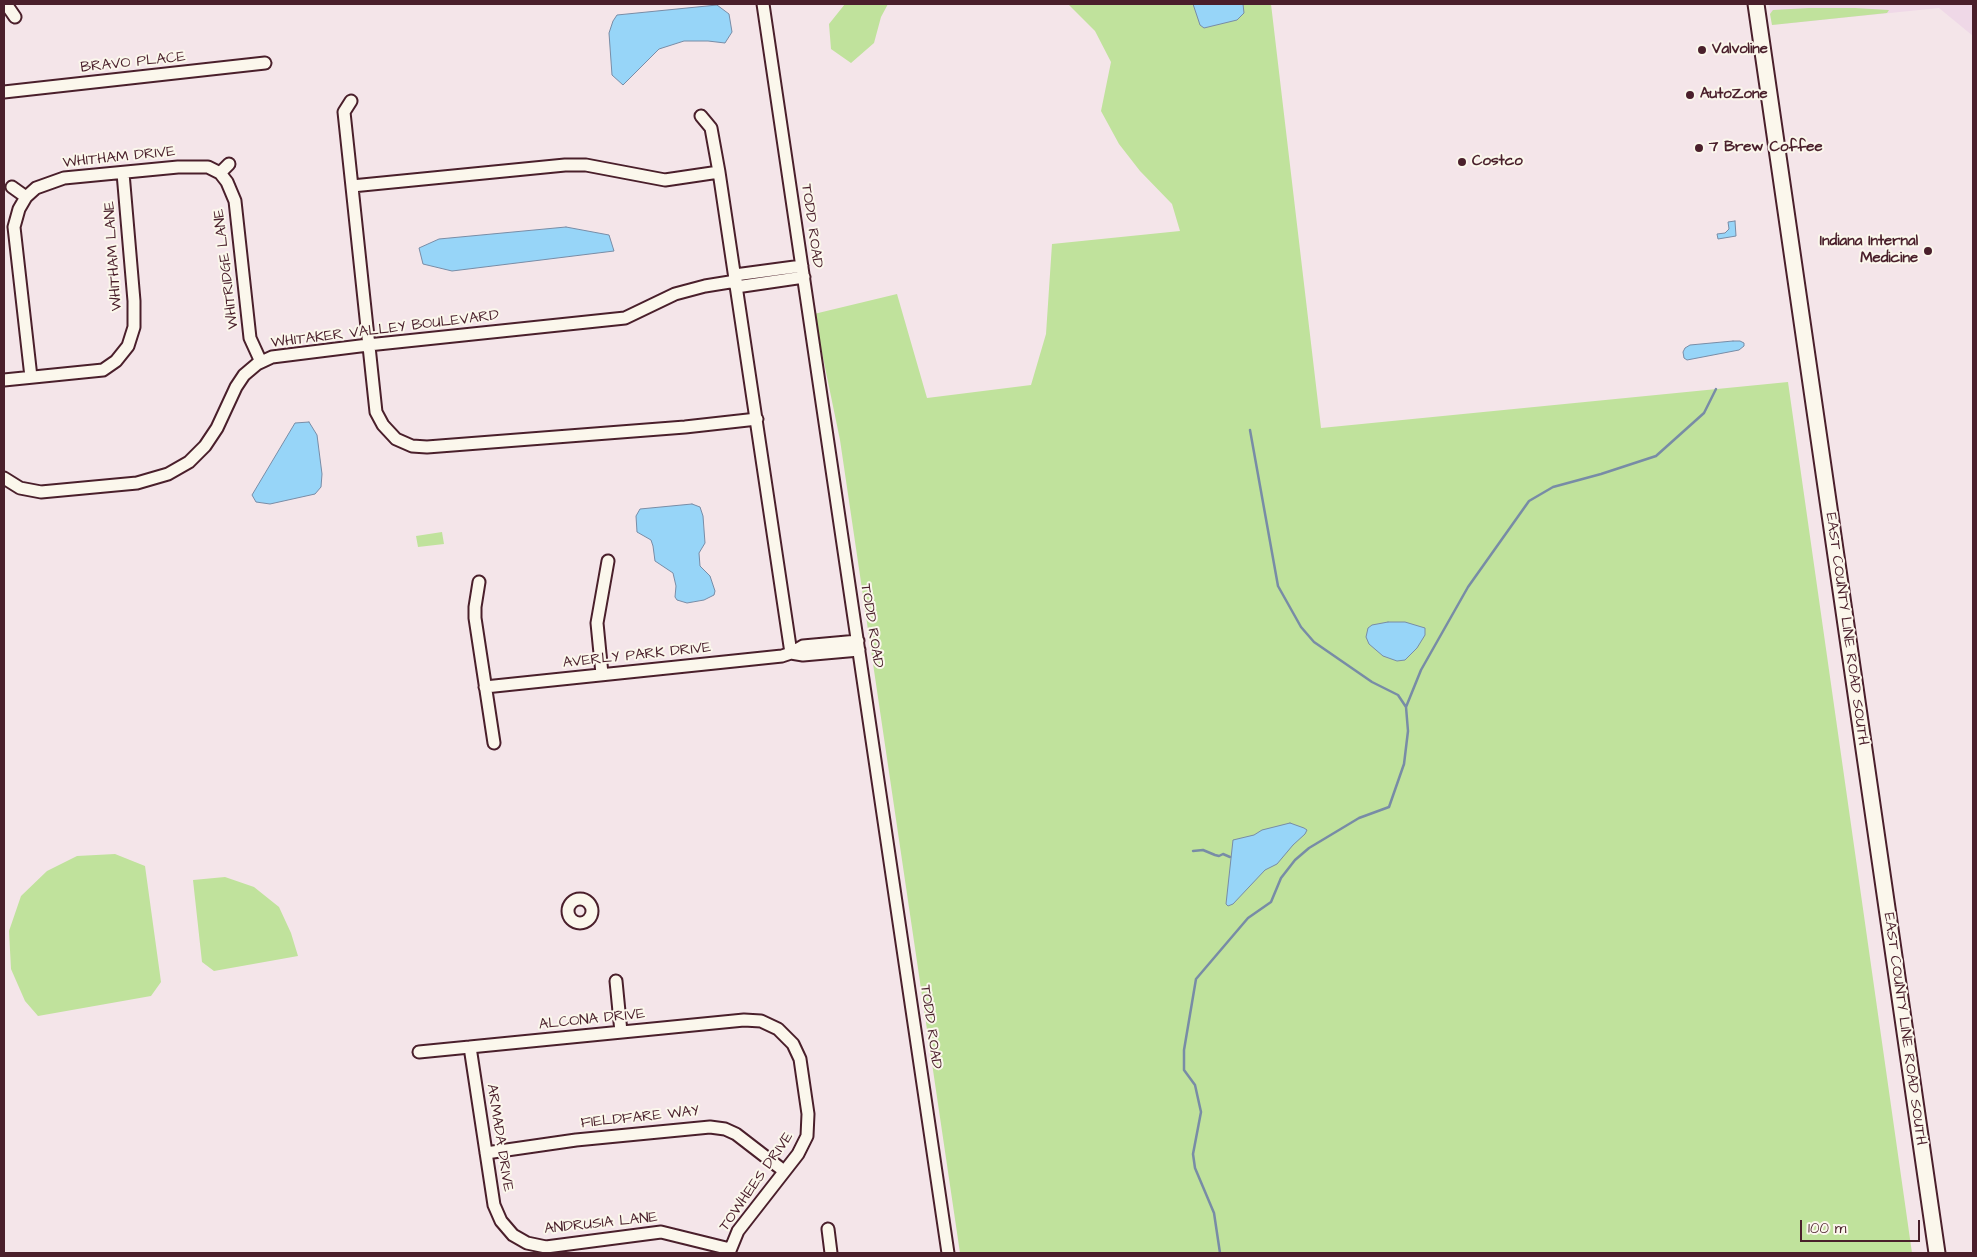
<!DOCTYPE html>
<html>
<head>
<meta charset="utf-8">
<style>
  body { margin:0 }
  #map { position:relative; width:1977px; height:1257px; overflow:hidden; background:#f4e5e9; font-family:"Architects Daughter",sans-serif }
  canvas { display:block }
  .frame { position:absolute; inset:0; border:5px solid #4a1f2b; pointer-events:none }
  .scale { position:absolute; left:1800px; top:1220px; width:120px; height:22px; box-sizing:border-box; border:2px solid #4a1f2b; border-top:0; padding-left:6px; font-size:15px; line-height:18px; white-space:nowrap; color:#4a1f2b; -webkit-text-stroke:4px #fbf7ec; paint-order:stroke }
</style>
</head>
<body>
<div id="map">
<canvas width="1977" height="1257"></canvas>
<div class="frame"></div>
<div class="scale">100 m</div>
</div>
<script>
const ctx = document.querySelector('canvas').getContext('2d');
ctx.lineJoin = 'round';
function fill(path, color) {
  ctx.fillStyle = color;
  ctx.fill(path, 'evenodd');
}
function shape(rows) {
  const path = new Path2D();
  for (const r of rows) {
    if (r.length === 3) {
      path.moveTo(r[0] + r[2], r[1]);
      path.arc(r[0], r[1], r[2], 0, 2 * Math.PI);
      continue;
    }
    path.moveTo(r[0], r[1]);
    for (let i = 2; i < r.length; i += 2) path.lineTo(r[i], r[i + 1]);
  }
  return path;
}
function trace(path, color, width, dash) {
  ctx.strokeStyle = color;
  ctx.lineWidth = width;
  ctx.lineCap = dash ? 'butt' : 'round';
  ctx.setLineDash(dash || []);
  ctx.stroke(path);
}
function write(font, color, halo, rows, align = 'center') {
  ctx.font = font + ' "Architects Daughter",sans-serif';
  ctx.lineWidth = 4;
  ctx.setLineDash([]);
  ctx.textBaseline = 'middle';
  ctx.strokeStyle = halo;
  ctx.fillStyle = color;
  for (const [text, x, y, turn = 0] of rows) {
    ctx.save();
    ctx.translate(x, y);
    ctx.rotate((+turn || 0) * Math.PI / 180);
    ctx.textAlign = isNaN(turn) ? turn : align;
    if (halo) ctx.strokeText(text, 0, 0);
    ctx.fillText(text, 0, 0);
    ctx.restore();
  }
}
fill(shape([
  [1769,4,1973,4,1973,36,1939,8,1772,25]
]), '#efd8e7');
fill(shape([
  [845,4,888,4,881,17,874,43,851,63,831,49,829,24],
  [1068,4,1271,4,1321,428,1788,382,1912,1253,960,1253,840,440,814,314,897,294,927,398,1031,385,1046,334,1052,244,1180,231,1172,204,1140,171,1119,144,1101,111,1111,62,1095,31],
  [1809,8,1855,8,1889,10,1887,13,1772,25,1770,14,1773,10],
  [442,532,444,544,418,547,416,536],
  [115,854,145,866,161,982,151,996,38,1016,25,1001,11,969,9,931,21,896,47,871,77,856],
  [225,877,254,887,279,907,291,933,298,956,214,971,202,962,193,880]
]), '#c0e29c');
const water = shape([
  [1193,4,1243,4,1244,13,1237,20,1204,28,1200,25,1193,4],
  [717,5,729,14,732,32,725,43,708,41,684,41,659,49,623,85,612,75,609,33,613,21,617,15,717,5],
  [1735,221,1736,236,1718,239,1717,234,1725,233,1729,229,1728,222,1735,221],
  [566,227,609,235,614,251,452,271,423,264,419,248,439,239,566,227],
  [1733,341,1740,341,1744,343,1744,346,1739,350,1687,360,1684,358,1683,352,1685,348,1690,345,1733,341],
  [309,422,317,435,322,474,321,487,315,494,270,504,256,502,252,495,295,423,309,422],
  [692,504,700,507,703,516,705,543,699,553,700,566,710,576,715,591,714,595,704,600,687,603,677,600,675,597,676,586,673,573,655,561,653,546,651,540,637,532,636,516,640,509,692,504],
  [1388,622,1405,622,1425,628,1425,635,1417,648,1405,660,1397,661,1383,656,1369,644,1366,637,1368,628,1372,625,1388,622],
  [1290,823,1304,828,1307,830,1305,834,1293,845,1277,864,1265,870,1233,904,1228,906,1226,904,1233,840,1254,835,1262,830,1290,823]
]);
fill(water, '#97d5f8');
trace(water, '#788ca6', 1);
trace(shape([
  [1406,707,1421,670,1468,587,1529,501,1553,487,1601,474,1656,456,1704,413,1716,389],
  [1193,851,1203,850,1215,855,1219,856,1223,854,1230,857],
  [1220,1253,1214,1213,1195,1168,1193,1154,1201,1112,1195,1085,1184,1070,1184,1050,1196,979,1248,918,1271,902,1281,878,1295,860,1309,848,1359,818,1389,807,1404,764,1408,731,1406,707,1398,695,1372,682,1314,642,1301,627,1278,586,1250,430]
]), '#788ca6', 2.5);
const minor = shape([
  [6,4,15,17],
  [763,4,948,1253],
  [4,92,265,63],
  [351,101,344,112,376,412,383,425,396,439,412,446,427,447,685,427,757,419],
  [220,173,229,164],
  [352,186,565,165,586,165,665,180,719,172,711,128,701,116],
  [12,187,26,197],
  [735,275,802,266],
  [736,287,804,277],
  [31,377,14,227,19,209,26,197,36,188,64,178,178,167,208,167,220,173,227,182,235,201,250,338,261,362],
  [4,380,103,370,116,361,128,346,134,327,134,301,123,173],
  [4,478,20,488,41,492,137,483,168,474,189,462,205,446,217,428,236,387,244,375,257,364,272,357,368,345,625,318,675,294,705,286,736,281],
  [479,582,475,607,475,618,494,743],
  [858,641,803,646,791,653,803,655,859,650],
  [602,674,597,623,608,561],
  [485,687,782,656,791,653,719,172],
  [580,911,12],
  [616,981,621,1032],
  [470,1047,494,1205,501,1221,513,1235,527,1243,546,1247,661,1232,730,1249],
  [419,1052,744,1020,761,1021,778,1029,793,1044,800,1059,808,1114,807,1136,798,1154,738,1231,729,1253],
  [486,1153,576,1140,710,1127,725,1129,736,1134,784,1171],
  [828,1229,831,1253]
]);
const major = shape([
  [1756,4,1937,1253]
]);
trace(minor, '#4a1f2b', 15);
trace(major, '#4a1f2b', 19);
trace(minor, '#fbf7ec', 11);
trace(major, '#fbf7ec', 15);
for (const [x, y, r, color] of [
  [1702,50,5,"#4a1f2b"],
  [1690,95,5,"#4a1f2b"],
  [1699,148,5,"#4a1f2b"],
  [1462,162,5,"#4a1f2b"],
  [1928,251,5,"#4a1f2b"]
]) {
  const dot = new Path2D();
  dot.arc(x, y, r, 0, 2 * Math.PI);
  ctx.fillStyle = color;
  ctx.fill(dot);
  trace(dot, '#fbf7ec', 2);
}
write('bold 15px', '#4a1f2b', '#fbf7ec', [
  ["Valvoline",1712,50],
  ["AutoZone",1700,95],
  ["7 Brew Coffee",1709,148],
  ["Costco",1472,162],
  ["Indiana Internal",1918,242,"right"],
  ["Medicine",1918,259,"right"]
], 'left');
write('15px', '#4a1f2b', '#fbf7ec', [
  ["BRAVO PLACE",133,63,-6],
  ["WHITHAM DRIVE",119,158,-6],
  ["TODD ROAD",811,226,82],
  ["WHITHAM LANE",114,256,-94],
  ["WHITRIDGE LANE",227,269,-97],
  ["WHITAKER VALLEY BOULEVARD",385,330,-7],
  ["TODD ROAD",871,626,81],
  ["EAST COUNTY LINE ROAD SOUTH",1846,629,82],
  ["AVERLY PARK DRIVE",637,656,-6],
  ["ALCONA DRIVE",592,1020,-6],
  ["TODD ROAD",930,1027,82],
  ["EAST COUNTY LINE ROAD SOUTH",1904,1029,82],
  ["FIELDFARE WAY",640,1118,-6],
  ["ARMADA DRIVE",499,1138,81],
  ["TOWHEES DRIVE",757,1182,-55],
  ["ANDRUSIA LANE",601,1224,-6]
]);
</script>
</body>
</html>
